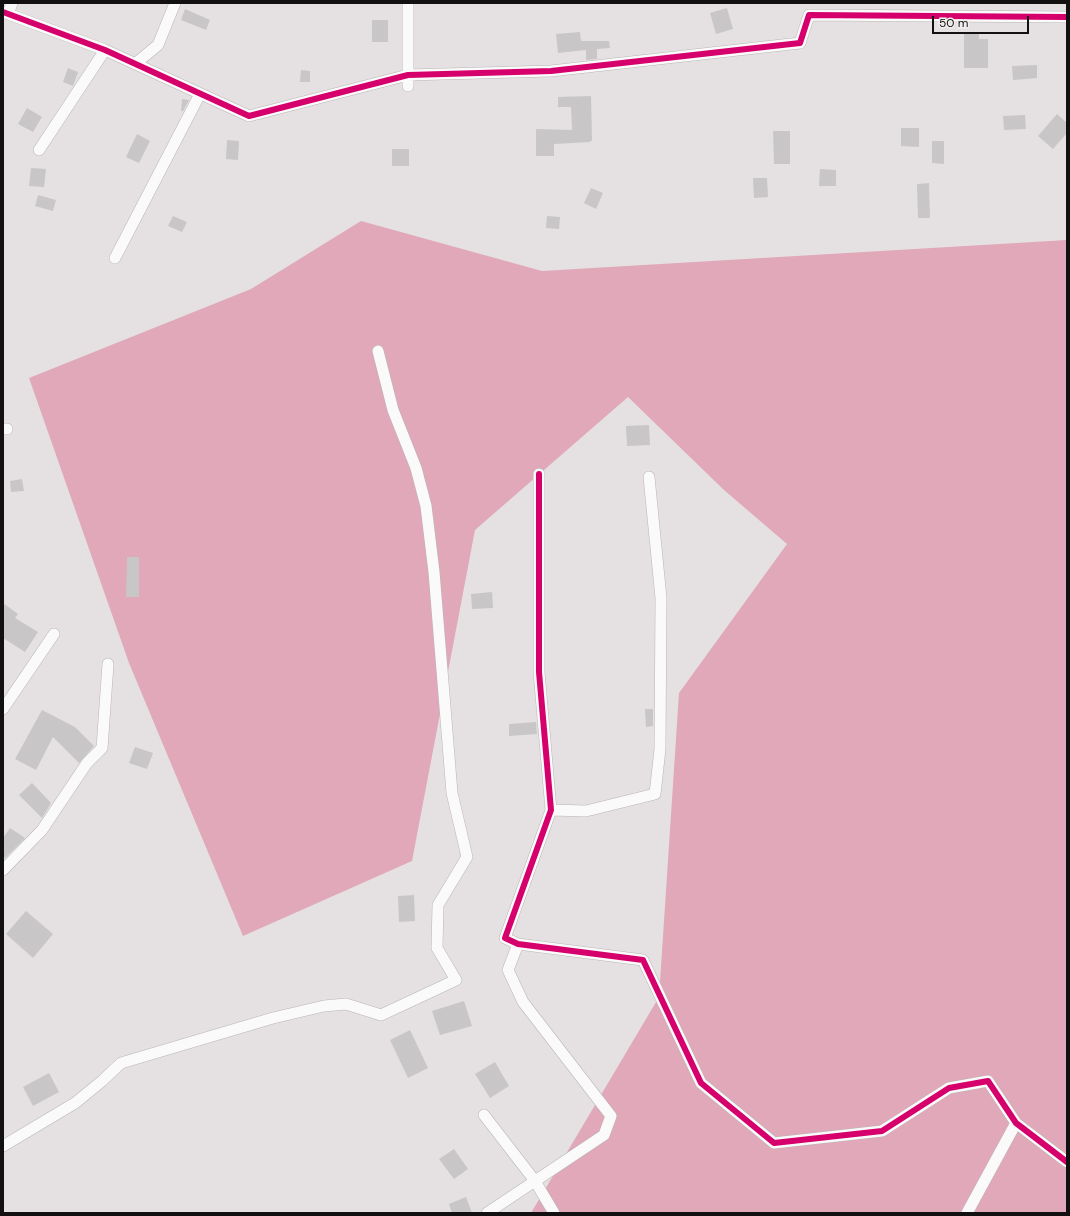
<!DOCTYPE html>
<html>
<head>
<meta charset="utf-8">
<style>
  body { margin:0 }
  #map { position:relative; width:1070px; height:1216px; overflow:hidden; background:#e5e1e2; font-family:"DM Sans",sans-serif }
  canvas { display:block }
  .frame { position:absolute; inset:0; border:4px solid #121010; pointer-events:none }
  .scale { position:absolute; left:932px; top:16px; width:97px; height:18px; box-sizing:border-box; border:2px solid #121010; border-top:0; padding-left:5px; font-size:12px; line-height:14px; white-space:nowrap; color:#121010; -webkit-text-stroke:3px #f3edee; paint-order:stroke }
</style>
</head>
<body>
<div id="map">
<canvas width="1070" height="1216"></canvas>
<div class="frame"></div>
<div class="scale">50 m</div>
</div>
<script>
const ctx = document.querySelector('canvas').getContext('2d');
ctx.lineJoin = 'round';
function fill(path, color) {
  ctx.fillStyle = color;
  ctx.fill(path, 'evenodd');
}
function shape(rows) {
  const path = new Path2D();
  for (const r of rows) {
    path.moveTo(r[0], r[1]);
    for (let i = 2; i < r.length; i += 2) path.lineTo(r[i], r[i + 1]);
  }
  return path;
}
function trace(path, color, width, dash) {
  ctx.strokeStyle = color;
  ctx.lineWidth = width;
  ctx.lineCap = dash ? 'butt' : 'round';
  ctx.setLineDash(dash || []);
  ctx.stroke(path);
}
fill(shape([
  [361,221,542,271,1067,240,1067,1213,531,1213,659,997,679,693,787,544,724,490,628,397,475,530,412,861,243,936,129,663,29,378,251,289]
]), '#e0a8b9');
fill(shape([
  [727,8,733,29,716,34,710,13],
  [185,9,210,20,206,30,181,20],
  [372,20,388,20,388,42,372,42],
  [580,32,581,41,609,41,610,48,597,49,597,59,586,60,586,50,558,53,556,34],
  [964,33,979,33,979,39,988,39,988,68,964,68],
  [1037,65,1037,78,1013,80,1012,66],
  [68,68,78,72,73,86,63,82],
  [301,70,310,71,310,82,300,82],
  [591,96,592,141,590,141,590,142,554,144,554,156,536,156,536,129,572,130,571,107,558,107,558,97],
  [182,99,189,100,183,111,181,111],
  [27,108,42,117,33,132,18,124],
  [1057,114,1067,123,1067,133,1053,149,1038,136],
  [1025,115,1026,129,1004,130,1003,116],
  [901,128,919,128,919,147,901,146],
  [773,131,790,131,790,164,774,164],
  [137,134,150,141,139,163,126,157],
  [227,140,239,141,238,160,226,159],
  [932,141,944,141,944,164,932,163],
  [392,149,409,149,409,166,392,166],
  [31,168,46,169,44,187,29,186],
  [820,169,836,170,836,186,819,186],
  [753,178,767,178,768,197,754,198],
  [929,183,930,218,918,218,917,184],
  [591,188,603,193,596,209,584,203],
  [38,195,56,200,53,211,35,206],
  [173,216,187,222,182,232,168,226],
  [547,216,560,217,559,229,546,228],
  [649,425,650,445,627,446,626,426],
  [22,479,24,491,11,492,10,481],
  [127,557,139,557,139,597,126,597],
  [492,592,493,608,472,609,471,594],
  [3,603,18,614,15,618,38,632,25,652,3,638],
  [645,709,653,709,653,726,646,727],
  [42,710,75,727,94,746,79,763,53,737,36,770,15,759],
  [536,722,537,734,509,736,509,724],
  [135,747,153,753,147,769,129,763],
  [32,783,51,803,42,818,19,795],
  [10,828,25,838,5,858,3,856,3,838],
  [414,895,415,921,399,922,398,896],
  [26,911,53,934,33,958,6,934],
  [464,1001,472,1026,440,1035,432,1011],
  [410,1030,428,1068,408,1078,390,1040],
  [495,1062,509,1086,490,1098,475,1074],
  [49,1073,59,1092,33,1106,23,1087],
  [454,1149,468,1169,454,1179,439,1159],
  [466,1197,472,1213,452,1213,449,1204]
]), '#c8c6c6');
const minor = shape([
  [408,3,408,86],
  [3,12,105,50,249,116,408,75,551,71,800,43,809,15,1067,17],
  [8,14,12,3],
  [135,64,158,45,175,3],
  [39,150,105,50],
  [115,258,200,94],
  [3,429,7,429],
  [539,474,539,672,551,810,505,938,518,944,643,960,701,1083,774,1143,882,1131,949,1088,988,1081,1016,1123,1067,1162],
  [3,709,54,634],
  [551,810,586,811,655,794,660,749,661,598,649,477],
  [3,870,42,830,87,763,102,748,108,664],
  [484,1115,535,1181,554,1213],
  [3,1146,75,1103,102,1081,121,1063,273,1018,324,1006,346,1004,381,1015,456,980,437,948,438,905,467,857,452,793,434,572,426,506,416,468,393,410,378,351],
  [487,1213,604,1135,611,1116,523,1002,508,970,518,944],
  [967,1213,1016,1123]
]);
trace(minor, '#b8b5b5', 12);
trace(minor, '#fbfafb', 11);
trace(shape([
  [3,12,105,50,249,116,408,75,551,71,800,43,809,15,1067,17],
  [539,474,539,672,551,810,505,938,518,944,643,960,701,1083,774,1143,882,1131,949,1088,988,1081,1016,1123,1067,1162]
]), '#d6006c', 6);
</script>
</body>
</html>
